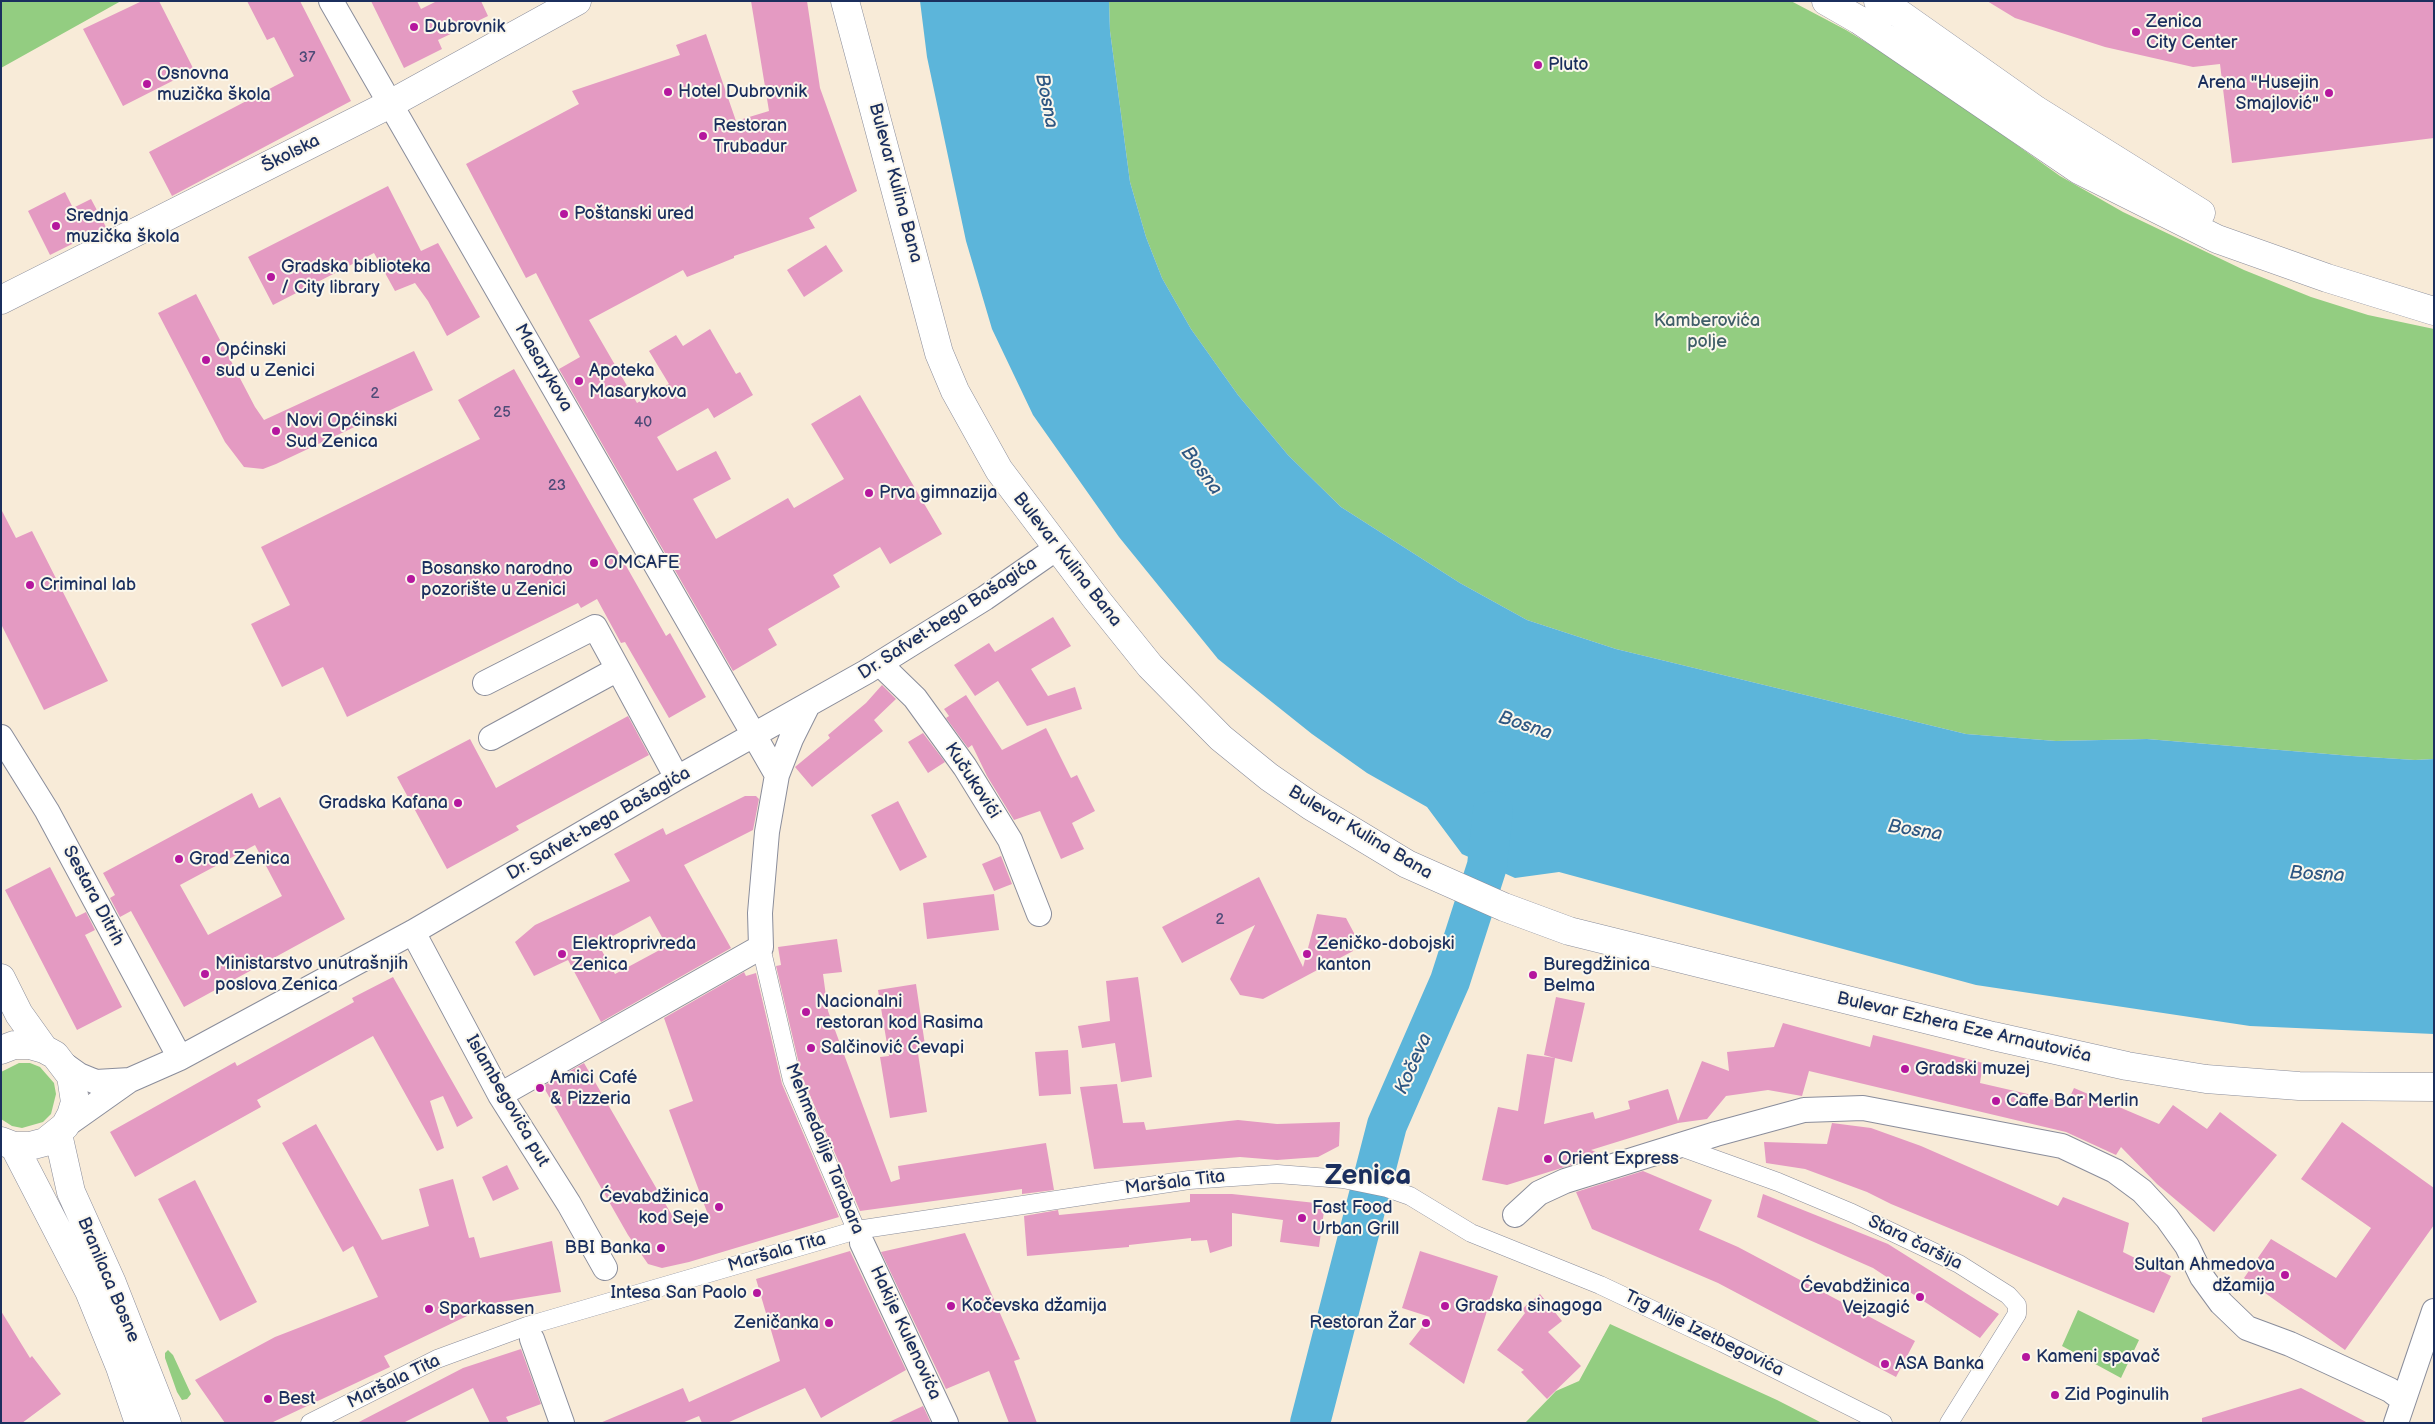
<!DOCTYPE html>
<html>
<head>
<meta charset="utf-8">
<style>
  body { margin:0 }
  #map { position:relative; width:2435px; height:1424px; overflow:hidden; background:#f8ebd8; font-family:"Balsamiq Sans",sans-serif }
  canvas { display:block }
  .frame { position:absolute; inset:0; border:2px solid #1b2f5e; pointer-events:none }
</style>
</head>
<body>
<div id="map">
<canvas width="2435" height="1424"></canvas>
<div class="frame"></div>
</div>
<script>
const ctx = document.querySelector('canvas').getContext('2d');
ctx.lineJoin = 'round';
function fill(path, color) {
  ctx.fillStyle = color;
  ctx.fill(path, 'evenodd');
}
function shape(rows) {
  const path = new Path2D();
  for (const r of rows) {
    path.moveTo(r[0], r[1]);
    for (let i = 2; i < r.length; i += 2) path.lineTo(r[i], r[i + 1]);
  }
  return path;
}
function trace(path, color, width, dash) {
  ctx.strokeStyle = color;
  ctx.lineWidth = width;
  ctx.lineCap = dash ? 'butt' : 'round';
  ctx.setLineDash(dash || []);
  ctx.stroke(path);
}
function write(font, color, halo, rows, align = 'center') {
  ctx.font = font + ' "Balsamiq Sans",sans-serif';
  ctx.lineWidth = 4;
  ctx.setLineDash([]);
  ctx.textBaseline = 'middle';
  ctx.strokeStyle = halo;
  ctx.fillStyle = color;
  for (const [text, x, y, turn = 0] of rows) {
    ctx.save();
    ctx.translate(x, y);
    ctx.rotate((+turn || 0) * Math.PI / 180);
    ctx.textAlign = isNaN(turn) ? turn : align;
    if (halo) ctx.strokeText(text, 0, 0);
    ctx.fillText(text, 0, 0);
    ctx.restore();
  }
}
fill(shape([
  [1,1,121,1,1,68],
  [1109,1,1791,1,1846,30,1918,74,2060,176,2123,212,2244,270,2311,297,2368,315,2434,329,2434,759,2415,760,2352,756,2147,739,2056,741,1966,734,1616,649,1527,620,1460,583,1341,507,1288,455,1238,395,1191,329,1162,278,1146,237,1130,182,1110,31],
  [19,1063,30,1063,40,1067,54,1083,56,1094,51,1114,43,1122,22,1128,12,1126,1,1119,1,1072],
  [2078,1310,2139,1340,2121,1378,2062,1346],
  [1610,1324,1777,1400,1822,1423,1525,1423,1556,1391,1579,1381],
  [168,1350,173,1355,191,1394,187,1399,182,1400,177,1392,165,1358,165,1353]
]), '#93cd81');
fill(shape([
  [920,1,1109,1,1110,31,1130,182,1146,237,1162,278,1191,329,1238,395,1288,455,1341,507,1460,583,1527,620,1616,649,1966,734,2056,741,2147,739,2352,756,2415,760,2434,759,2434,1034,2250,1026,1976,985,1559,872,1515,878,1462,854,1427,807,1367,773,1312,734,1218,659,1119,537,1033,415,992,329,966,241,927,57]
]), '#5cb5da');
trace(shape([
  [1310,1423,1387,1125,1450,981,1487,866,1493,811]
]), '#5cb5da', 40);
fill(shape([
  [142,1,159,1,194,70,123,106,83,29],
  [247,1,300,1,351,101,172,196,149,152,294,76,274,37,267,40],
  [371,1,417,1,421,9,437,1,481,1,488,16,438,40,442,49,404,68],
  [751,1,807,1,820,88,857,191,809,218,815,228,734,256,734,258,687,277,683,270,589,320,637,403,669,384,649,351,676,335,683,346,710,329,736,374,740,372,753,395,714,418,708,408,657,437,677,471,716,451,731,479,693,499,716,539,788,498,794,508,844,479,811,424,860,395,942,534,890,564,880,547,833,575,840,587,768,629,777,645,733,671,559,369,580,357,536,273,526,278,466,164,579,104,572,91,680,55,676,45,706,34,736,121,769,111],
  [1987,1,2434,1,2434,138,2232,163,2220,64,2193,67,2105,47,2015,18],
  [388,186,421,251,438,243,480,317,447,336,428,301,415,283,395,291,374,253,273,305,248,257],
  [65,192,73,208,91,199,106,227,50,255,28,211],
  [826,245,843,271,804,297,787,270],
  [196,294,255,407,264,420,414,351,433,390,276,464,263,469,244,467,225,442,158,313],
  [514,369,666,636,670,633,706,697,669,718,625,642,621,643,597,599,581,608,578,603,347,717,323,667,282,687,251,624,290,605,261,547,480,439,458,400],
  [1,509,16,538,32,531,108,681,44,710,1,624],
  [1053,617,1071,646,1031,669,1048,696,1075,687,1082,709,1027,726,998,681,975,696,954,665,989,643,995,652],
  [882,685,896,699,874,720,883,731,812,787,795,767,830,738,828,735,866,703],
  [966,695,1002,750,1046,728,1071,778,1077,775,1095,811,1072,823,1084,849,1061,859,1040,811,1014,820,987,776,972,745,968,748,946,718,949,716,944,709],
  [628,716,649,755,516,826,519,830,447,869,397,777,470,739,496,788],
  [923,733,945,762,928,773,908,742],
  [252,793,259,808,280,797,345,919,184,1007,131,911,120,917,110,898,115,895,103,873],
  [255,845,282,896,208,935,180,885],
  [745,796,756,796,759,799,753,830,684,865,731,948,601,1022,568,960,534,976,515,942,535,925,630,881,614,854,663,828,666,835],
  [650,916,667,946,615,974,598,944],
  [898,801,927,857,900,871,871,815],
  [1001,856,1012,884,994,891,982,864],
  [50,867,76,917,86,912,95,930,85,935,122,1007,77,1030,5,890],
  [1259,877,1303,967,1317,914,1346,918,1354,933,1353,951,1263,999,1240,995,1230,979,1255,925,1182,963,1162,927],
  [994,894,999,930,927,939,923,903],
  [837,939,842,972,823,974,828,1011,891,1182,900,1179,898,1166,1046,1143,1054,1190,1022,1194,1022,1189,860,1211,802,1077,776,966,781,965,778,947],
  [744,972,746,976,756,973,782,1084,839,1217,689,1262,662,1268,648,1264,628,1235,543,1086,584,1063,677,1224,707,1212,669,1110,693,1101,664,1018],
  [393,977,473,1118,457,1127,443,1096,430,1101,444,1148,437,1151,373,1036,257,1100,261,1107,135,1177,110,1132,235,1062,237,1066,354,1002,352,998],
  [1138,977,1152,1077,1121,1082,1115,1043,1082,1048,1078,1026,1110,1021,1106,981],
  [916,984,925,1045,917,1047,927,1112,890,1118,880,1057,889,1056,878,990],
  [1556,997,1585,1003,1572,1062,1555,1058,1544,1124,1593,1112,1595,1119,1630,1109,1628,1101,1668,1089,1678,1121,1702,1061,1729,1071,1727,1052,1774,1047,1783,1023,1870,1047,1873,1035,1983,1063,1980,1083,2067,1103,2074,1088,2159,1124,2173,1105,2207,1129,2220,1112,2277,1155,2214,1232,2157,1184,2121,1147,2116,1155,2066,1132,1809,1071,1802,1096,1768,1090,1726,1096,1707,1119,1678,1123,1591,1150,1603,1155,1507,1185,1482,1180,1498,1107,1518,1111,1527,1054,1555,1058,1544,1055],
  [1068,1050,1071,1094,1039,1096,1035,1052],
  [1117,1084,1123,1123,1144,1122,1146,1130,1238,1120,1277,1124,1340,1122,1339,1146,1318,1157,1277,1160,1240,1157,1094,1169,1080,1087],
  [2342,1122,2434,1188,2434,1225,2345,1350,2244,1278,2271,1239,2336,1278,2371,1228,2301,1179],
  [1832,1123,1871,1128,1921,1146,2058,1206,2063,1197,2129,1223,2123,1252,2171,1276,2154,1313,1891,1204,1867,1192,1805,1169,1766,1163,1764,1142,1827,1144],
  [316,1124,382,1240,429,1226,419,1189,453,1179,469,1238,474,1237,480,1258,552,1241,561,1292,494,1303,384,1356,390,1367,271,1423,225,1423,195,1380,275,1337,378,1297,353,1246,343,1252,282,1143],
  [507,1165,519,1189,493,1201,482,1177],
  [1643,1171,1712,1200,1699,1230,1738,1247,1915,1341,1896,1377,1718,1283,1592,1229,1576,1192],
  [195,1180,257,1302,220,1321,158,1199],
  [1190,1194,1232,1194,1325,1204,1319,1247,1280,1242,1283,1220,1232,1213,1232,1246,1210,1253,1207,1240,1191,1241,1191,1238,1129,1245,1129,1247,1027,1256,1024,1216,1058,1210,1059,1215,1190,1202],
  [1763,1194,1888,1244,1999,1314,1980,1338,1873,1268,1757,1217],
  [965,1233,1020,1359,1014,1361,1037,1423,1009,1423,989,1371,946,1389,881,1252],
  [850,1251,906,1370,821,1418,805,1388,727,1423,702,1423,699,1416,682,1423,600,1423,683,1388,689,1402,780,1361,756,1279],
  [1420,1251,1498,1276,1464,1384,1409,1344,1430,1317,1402,1308],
  [1540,1294,1562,1321,1548,1332,1581,1366,1547,1399,1521,1372,1524,1370,1497,1350,1525,1313,1522,1309],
  [1,1311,30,1358,32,1356,61,1394,22,1423,1,1423],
  [521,1349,541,1404,506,1417,509,1423,490,1423,473,1388,403,1423,357,1423,463,1368],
  [2301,1388,2368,1423,2202,1423,2202,1418],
  [923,1406,931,1423,887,1423]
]), '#e49ac2');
const pedestrian = shape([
  [761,947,792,1080,861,1241],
  [1678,1146,1778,1182,1852,1213,1959,1264,2008,1295,2017,1305,2017,1314,1949,1423],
  [310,1423,437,1359,527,1326,857,1230,1189,1180,1277,1174,1343,1179,1387,1188,1410,1196,1471,1233,1600,1285,1723,1343,1883,1423]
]);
const minor = shape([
  [331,1,777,775],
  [880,664,915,698,965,767,1010,840,1039,914],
  [485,683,595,627,618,669],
  [1,737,47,811,180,1058],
  [491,738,618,669,677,778],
  [413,932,500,1095,569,1204,605,1268],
  [65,1065,79,1075,96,1082,130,1080],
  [500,1095,761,947,760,913,767,832,777,775,791,739,808,705],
  [65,1126,130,1080,180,1058,413,932,677,778,866,672,985,598,1057,548],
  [1515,1215,1539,1193,1565,1181,1716,1134,1804,1110,1863,1108,2062,1146,2115,1171,2142,1191,2167,1218,2187,1246,2202,1277,2221,1303,2247,1328,2290,1344,2390,1390,2403,1400],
  [862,1243,946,1423],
  [532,1339,562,1423],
  [2396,1423,2434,1311]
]);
const tertiary = shape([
  [845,1,939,353,955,391,999,470,1097,600,1150,666,1221,738,1269,777,1311,806,1407,864,1504,907,1569,931,1993,1036,2127,1066,2206,1079,2299,1086,2434,1087],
  [1826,1,1859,20,2079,170,2217,239,2327,278,2434,311],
  [1878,1,1900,14,2036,110,2201,213],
  [1,300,390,104,577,1]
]);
const secondary = shape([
  [1,978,19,1014,44,1049],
  [1,1050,14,1045,30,1045,44,1049,55,1055,71,1076,75,1102,71,1115,65,1126,45,1142,30,1146,14,1146,1,1141],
  [58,1134,71,1192,112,1283,167,1423],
  [14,1146,89,1291,120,1367,139,1423]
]);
trace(pedestrian, '#8a8d9b', 19);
trace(minor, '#8a8d9b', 26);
trace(tertiary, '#8a8d9b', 29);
trace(secondary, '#8a8d9b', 29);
trace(pedestrian, '#fff', 18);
trace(minor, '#fff', 24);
trace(tertiary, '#fff', 28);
trace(secondary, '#fff', 28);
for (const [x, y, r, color] of [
  [414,27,5,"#b5179e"],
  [2136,32,5,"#b5179e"],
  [1538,65,5,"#b5179e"],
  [147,84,5,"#b5179e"],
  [668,92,5,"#b5179e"],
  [2329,93,5,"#b5179e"],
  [703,136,5,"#b5179e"],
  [564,214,5,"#b5179e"],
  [56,226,5,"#b5179e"],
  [271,277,5,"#b5179e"],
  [206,360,5,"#b5179e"],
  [579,381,5,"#b5179e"],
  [276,431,5,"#b5179e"],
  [869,493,5,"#b5179e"],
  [594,563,5,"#b5179e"],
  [411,579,5,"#b5179e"],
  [30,585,5,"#b5179e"],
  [458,803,5,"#b5179e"],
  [179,859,5,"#b5179e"],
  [562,954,5,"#b5179e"],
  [1307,954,5,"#b5179e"],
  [205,974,5,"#b5179e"],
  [1533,975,5,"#b5179e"],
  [806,1012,5,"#b5179e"],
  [811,1048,5,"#b5179e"],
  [1905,1069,5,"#b5179e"],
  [540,1088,5,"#b5179e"],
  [1996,1101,5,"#b5179e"],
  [1548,1159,5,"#b5179e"],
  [719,1207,5,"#b5179e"],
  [1302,1218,5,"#b5179e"],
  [661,1248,5,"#b5179e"],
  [2285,1275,5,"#b5179e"],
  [757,1293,5,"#b5179e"],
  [1920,1297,5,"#b5179e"],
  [951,1306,5,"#b5179e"],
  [1445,1306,5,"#b5179e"],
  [429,1309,5,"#b5179e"],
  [829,1323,5,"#b5179e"],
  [1426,1323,5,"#b5179e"],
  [2026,1357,5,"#b5179e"],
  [1885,1364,5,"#b5179e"],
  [2055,1395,5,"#b5179e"],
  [268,1399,5,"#b5179e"]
]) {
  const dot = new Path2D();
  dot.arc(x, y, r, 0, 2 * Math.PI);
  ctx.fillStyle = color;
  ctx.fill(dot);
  trace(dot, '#fbf7ec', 2);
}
write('15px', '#4d4a77', null, [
  ["37",307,58],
  ["2",375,394],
  ["25",502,413],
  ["40",643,423],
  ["23",557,486],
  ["2",1220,920]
]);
write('18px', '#1b2f5e', '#fbf7ec', [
  ["Zenica",2146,22],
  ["City Center",2146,43],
  ["Dubrovnik",424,27],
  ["Pluto",1548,65],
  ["Osnovna",157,74],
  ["muzička škola",157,95],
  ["Arena \"Husejin",2319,83,"right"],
  ["Smajlović\"",2319,104,"right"],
  ["Hotel Dubrovnik",678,92],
  ["Restoran",713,126],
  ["Trubadur",713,147],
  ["Poštanski ured",574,214],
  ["Srednja",66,216],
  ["muzička škola",66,237],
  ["Gradska biblioteka",281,267],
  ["/ City library",281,288],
  ["Općinski",216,350],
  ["sud u Zenici",216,371],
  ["Apoteka",589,371],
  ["Masarykova",589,392],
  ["Novi Općinski",286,421],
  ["Sud Zenica",286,442],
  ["Prva gimnazija",879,493],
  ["OMCAFE",604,563],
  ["Bosansko narodno",421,569],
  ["pozorište u Zenici",421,590],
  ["Criminal lab",40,585],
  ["Gradska Kafana",448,803,"right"],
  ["Grad Zenica",189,859],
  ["Elektroprivreda",572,944],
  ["Zenica",572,965],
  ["Zeničko-dobojski",1317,944],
  ["kanton",1317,965],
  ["Ministarstvo unutrašnjih",215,964],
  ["poslova Zenica",215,985],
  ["Buregdžinica",1543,965],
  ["Belma",1543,986],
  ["Nacionalni",816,1002],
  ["restoran kod Rasima",816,1023],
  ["Salčinović Ćevapi",821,1048],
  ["Gradski muzej",1915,1069],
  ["Amici Café",550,1078],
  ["& Pizzeria",550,1099],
  ["Caffe Bar Merlin",2006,1101],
  ["Orient Express",1558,1159],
  ["Ćevabdžinica",709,1197,"right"],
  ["kod Seje",709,1218,"right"],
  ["Fast Food",1312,1208],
  ["Urban Grill",1312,1229],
  ["BBI Banka",651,1248,"right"],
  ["Sultan Ahmedova",2275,1265,"right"],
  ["džamija",2275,1286,"right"],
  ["Ćevabdžinica",1910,1287,"right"],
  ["Vejzagić",1910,1308,"right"],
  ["Intesa San Paolo",747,1293,"right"],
  ["Kočevska džamija",961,1306],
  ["Gradska sinagoga",1455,1306],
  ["Sparkassen",439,1309],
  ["Zeničanka",819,1323,"right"],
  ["Restoran Žar",1416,1323,"right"],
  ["Kameni spavač",2036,1357],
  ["ASA Banka",1895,1364],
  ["Zid Poginulih",2065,1395],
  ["Best",278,1399]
], 'left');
write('18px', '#1b2f5e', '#fbf7ec', [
  ["Školska",291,154,-27],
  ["Bulevar Kulina Bana",895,183,75],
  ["Masarykova",543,368,60],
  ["Bulevar Kulina Bana",1067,560,52],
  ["Dr. Safvet-bega Bašagića",948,619,-33],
  ["Kučukovići",972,781,57],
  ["Dr. Safvet-bega Bašagića",599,824,-30],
  ["Bulevar Kulina Bana",1360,833,31],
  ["Sestara Ditrih",93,896,62],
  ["Bulevar Ezhera Eze Arnautovića",1964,1028,13],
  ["Islambegovića put",507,1101,60],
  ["Mehmedalije Tarabara",824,1149,68],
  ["Maršala Tita",1175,1183,-7],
  ["Stara čaršija",1915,1243,26],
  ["Maršala Tita",777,1253,-16],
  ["Branilaca Bosne",108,1280,67],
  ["Hakije Kulenovića",905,1333,65],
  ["Trg Alije Izetbegovića",1704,1334,26],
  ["Maršala Tita",394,1382,-26]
]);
write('18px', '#3f5e68', '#fbf7ec', [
  ["Kamberovića",1707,321],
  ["polje",1707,342]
]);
write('italic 19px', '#2e5783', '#fbf7ec', [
  ["Bosna",1046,101,79],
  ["Bosna",1201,471,53],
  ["Bosna",1525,726,18],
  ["Bosna",1915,831,9],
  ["Bosna",2317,875,3],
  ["Kočeva",1414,1064,-66]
]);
write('bold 28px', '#1b2f5e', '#fbf7ec', [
  ["Zenica",1368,1177]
]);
</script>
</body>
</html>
